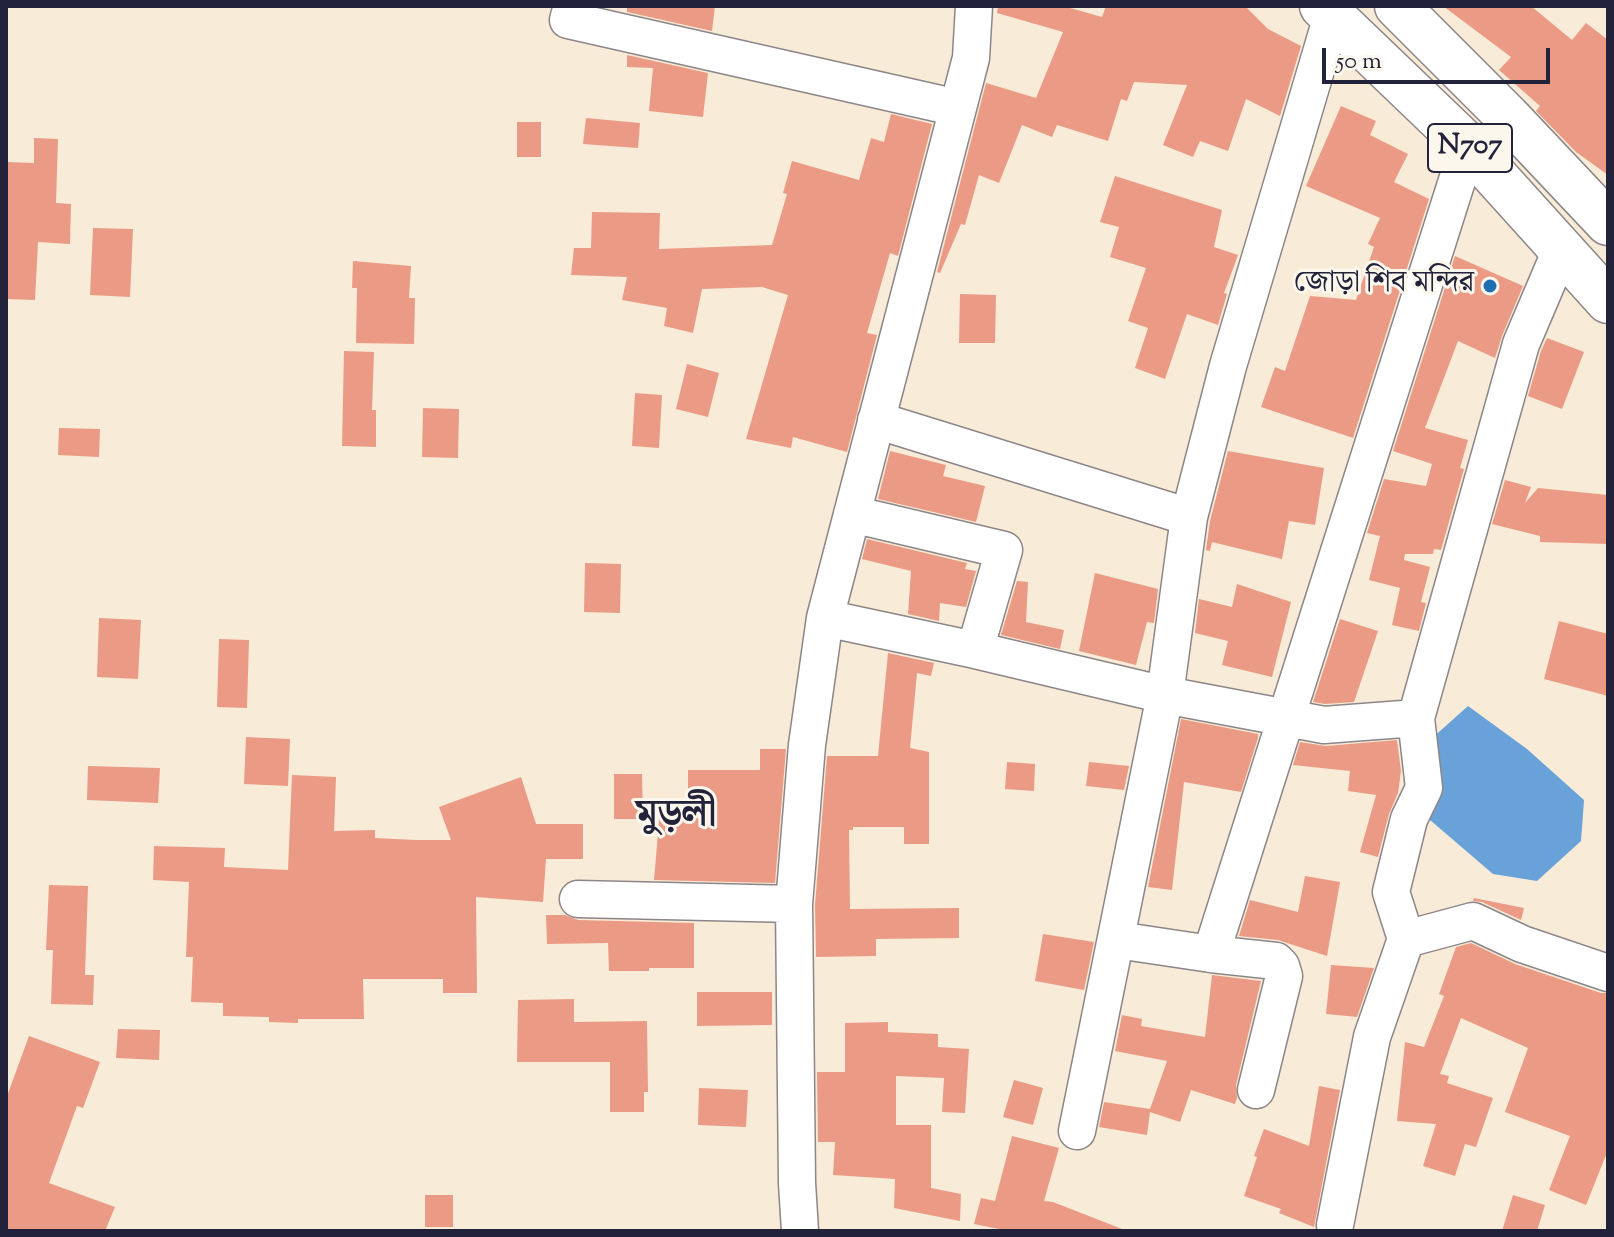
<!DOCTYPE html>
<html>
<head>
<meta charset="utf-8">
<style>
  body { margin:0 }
  #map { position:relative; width:1614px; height:1237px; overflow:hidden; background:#f8ebd7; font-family:"Sorts Mill Goudy",serif }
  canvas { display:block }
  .frame { position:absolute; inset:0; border:8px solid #22223b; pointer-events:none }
  .scale { position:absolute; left:1322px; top:48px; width:228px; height:36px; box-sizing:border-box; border:4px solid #22223b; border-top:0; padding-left:10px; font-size:24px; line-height:28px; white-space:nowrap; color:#22223b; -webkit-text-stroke:6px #fbf7ec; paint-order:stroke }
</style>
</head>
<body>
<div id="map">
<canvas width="1614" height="1237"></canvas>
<div class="frame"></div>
<div class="scale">50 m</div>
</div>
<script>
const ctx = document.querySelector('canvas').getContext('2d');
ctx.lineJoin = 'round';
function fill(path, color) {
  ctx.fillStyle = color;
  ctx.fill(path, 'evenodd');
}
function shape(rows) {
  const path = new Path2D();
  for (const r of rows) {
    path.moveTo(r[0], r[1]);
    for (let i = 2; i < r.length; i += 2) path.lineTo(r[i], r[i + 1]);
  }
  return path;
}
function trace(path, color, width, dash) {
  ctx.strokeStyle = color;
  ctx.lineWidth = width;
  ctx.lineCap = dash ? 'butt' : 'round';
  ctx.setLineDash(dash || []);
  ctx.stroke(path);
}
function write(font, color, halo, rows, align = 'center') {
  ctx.font = font + ' "Sorts Mill Goudy","Noto Serif Bengali",serif';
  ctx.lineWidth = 6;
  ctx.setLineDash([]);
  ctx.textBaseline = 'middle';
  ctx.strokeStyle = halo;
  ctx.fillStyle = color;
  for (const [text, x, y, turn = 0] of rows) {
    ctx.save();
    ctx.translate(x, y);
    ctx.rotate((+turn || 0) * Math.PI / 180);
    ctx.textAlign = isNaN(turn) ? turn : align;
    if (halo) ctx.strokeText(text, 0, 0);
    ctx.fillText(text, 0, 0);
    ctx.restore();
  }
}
fill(shape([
  [1468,706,1527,749,1584,800,1581,841,1537,881,1493,874,1430,820,1430,740]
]), '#69a2d8');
fill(shape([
  [627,6,715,6,712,31,627,12],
  [998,6,1063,6,1102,17,1106,6,1245,6,1268,29,1301,46,1280,116,1246,99,1228,151,1200,141,1193,157,1163,145,1187,85,1134,82,1127,101,1121,99,1108,141,1057,125,1052,137,1022,125,999,183,979,175,965,225,961,224,940,273,937,272,986,83,1036,98,1063,32,997,13],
  [1443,6,1531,6,1572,40,1586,23,1608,40,1608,175,1576,152,1536,111,1540,106,1499,70,1511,57],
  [627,55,708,73,703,117,649,111,653,68,627,67],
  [1341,106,1376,121,1370,135,1408,154,1394,182,1429,199,1353,438,1261,407,1275,367,1285,371,1310,296,1356,300,1374,247,1368,244,1380,218,1306,186],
  [891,114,932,124,898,256,890,253,867,333,877,335,847,452,793,437,791,448,746,439,788,295,762,287,702,289,693,333,664,326,667,308,622,300,627,277,571,275,574,248,591,248,592,212,660,213,659,249,772,245,787,194,783,193,792,161,859,180,871,138,884,142],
  [586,118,640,123,638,148,583,144],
  [517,122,541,122,541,157,517,157],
  [34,138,58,139,56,203,71,204,70,244,38,242,35,300,6,299,6,162,34,163],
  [1115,176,1222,210,1214,247,1238,255,1224,293,1227,294,1218,325,1187,314,1165,379,1135,368,1148,328,1128,321,1146,268,1110,257,1119,227,1100,222],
  [93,228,133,229,130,297,90,295],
  [1455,256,1523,286,1502,336,1495,358,1458,341,1425,428,1468,440,1460,468,1464,469,1441,550,1434,549,1433,554,1405,554,1404,560,1430,567,1421,602,1426,603,1419,631,1392,625,1400,588,1369,580,1380,536,1367,533,1384,479,1426,486,1432,464,1393,451],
  [353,261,411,266,409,298,415,298,414,344,356,343,357,288,352,288],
  [960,294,996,295,995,343,959,343],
  [1547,338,1584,352,1562,409,1528,396,1541,351],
  [344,351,374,352,372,410,376,410,376,447,342,446],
  [687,364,719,373,708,417,676,409],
  [635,393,662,395,659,448,632,446],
  [423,408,459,409,458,458,422,457],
  [59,428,100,429,99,457,58,455],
  [890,451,946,465,943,476,985,486,976,522,878,499],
  [1228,451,1324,468,1315,525,1289,521,1282,559,1212,542,1210,551,1206,550,1210,521],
  [1505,480,1531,487,1525,503,1538,488,1608,495,1608,544,1540,542,1540,536,1492,524],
  [867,539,967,563,965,569,976,571,966,607,940,603,939,621,908,614,911,571,862,559],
  [585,563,621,564,620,613,584,612],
  [1095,573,1158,589,1154,623,1147,622,1136,665,1079,651],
  [1017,581,1028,582,1026,622,1064,630,1060,649,1001,635],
  [1237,584,1291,602,1272,677,1222,665,1228,641,1195,633,1199,599,1232,607],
  [99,618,141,620,138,679,97,677],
  [1340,619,1378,631,1354,702,1325,704,1313,702],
  [1559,621,1608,634,1608,696,1544,679],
  [219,639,249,640,247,708,217,707],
  [888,653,934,663,931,676,917,673,910,748,929,752,929,844,904,844,904,827,853,827,853,830,849,830,850,909,959,908,959,938,876,939,876,956,816,957,815,905,827,756,878,756],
  [1181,719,1258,734,1258,738,1241,792,1184,782,1172,890,1148,887],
  [246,737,290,739,288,786,244,784],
  [1397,740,1401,771,1398,793,1389,814,1378,857,1360,852,1376,795,1348,791,1350,771,1293,765,1300,742,1326,746],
  [760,749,786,749,775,883,654,880,661,798,688,798,688,770,760,770],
  [1007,762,1035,764,1034,791,1005,789],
  [1089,762,1129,766,1124,790,1086,786],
  [88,766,160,768,158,803,87,800],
  [614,774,642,774,643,819,614,819],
  [292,775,336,777,334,831,375,830,375,838,416,840,451,840,439,807,521,777,536,824,583,824,583,859,546,859,543,902,476,897,477,993,443,993,443,979,363,979,364,1019,298,1019,298,1023,269,1022,269,1017,223,1016,223,1003,191,1002,193,957,186,957,189,882,153,880,154,846,225,848,224,867,288,870],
  [1305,876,1340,882,1327,956,1278,940,1239,936,1250,900,1298,912],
  [49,885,88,886,85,975,94,975,93,1005,51,1004,53,950,46,950],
  [1474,898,1524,908,1521,920,1482,902,1473,901],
  [546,915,565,915,578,920,694,923,694,968,649,968,649,971,609,971,608,943,547,944],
  [1043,934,1094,942,1084,990,1035,981],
  [1471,943,1515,964,1601,993,1608,993,1608,1150,1586,1205,1549,1190,1570,1136,1505,1112,1528,1048,1461,1018,1440,1074,1449,1076,1447,1083,1493,1098,1476,1147,1465,1144,1455,1176,1423,1166,1436,1124,1397,1121,1405,1042,1424,1047,1444,996,1439,994,1456,947],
  [1331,965,1374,968,1357,1017,1326,1014],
  [1212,975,1261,981,1236,1085,1237,1098,1235,1104,1191,1090,1180,1122,1150,1112,1147,1135,1099,1127,1104,1102,1150,1109,1167,1061,1115,1051,1122,1015,1142,1019,1141,1026,1205,1037],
  [697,992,772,992,772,1025,697,1026],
  [574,999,574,1022,647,1021,648,1092,644,1092,644,1112,610,1112,610,1062,517,1062,518,1000],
  [888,1022,888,1032,938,1034,938,1047,969,1049,965,1113,942,1112,944,1078,896,1076,896,1125,931,1125,931,1188,961,1194,960,1221,894,1208,895,1179,833,1175,835,1142,818,1142,817,1072,845,1072,845,1023],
  [118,1029,160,1030,159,1060,116,1058],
  [29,1036,100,1062,83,1108,77,1106,49,1183,115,1207,105,1231,6,1231,6,1099],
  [1014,1080,1043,1088,1033,1125,1003,1117],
  [1319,1086,1340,1090,1314,1227,1279,1213,1281,1209,1244,1196,1257,1157,1254,1156,1264,1129,1309,1146],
  [699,1088,748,1090,746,1127,698,1125],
  [1012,1136,1059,1148,1044,1201,1053,1202,1122,1229,1122,1231,1009,1231,974,1224,981,1198,995,1201],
  [425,1195,453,1195,453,1227,425,1227],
  [1513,1195,1545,1205,1537,1231,1502,1231]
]), '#eb9b85');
const street = shape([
  [572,6,568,20,958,108],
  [876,420,1189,517],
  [852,514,1004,550,975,650],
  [825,618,975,650,1165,695,1324,725,1416,718,1521,344,1561,250],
  [578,899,794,904],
  [1406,939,1473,921,1522,944,1608,973],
  [1117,940,1211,954,1276,961,1281,966,1284,976,1256,1090],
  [1211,954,1468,146],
  [1077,1131,1165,695,1189,517,1228,366,1332,16],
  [1335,1225,1372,1037,1406,939,1391,892,1409,819,1424,788,1416,718],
  [800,1231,797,1183,794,904,807,745,825,618,971,58,974,6]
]);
const highway = shape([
  [1322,6,1468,146,1608,301],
  [1397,6,1508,117,1608,223]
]);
trace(street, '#8d8689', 39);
trace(highway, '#8d8689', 47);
trace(street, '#fff', 36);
trace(highway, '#fff', 44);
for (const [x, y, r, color] of [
  [1490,286,8,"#1f6fb2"]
]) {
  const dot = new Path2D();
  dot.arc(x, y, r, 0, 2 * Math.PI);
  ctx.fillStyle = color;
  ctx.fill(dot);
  trace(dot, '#fbf7ec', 3);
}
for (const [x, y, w] of [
  [1470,148,84]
]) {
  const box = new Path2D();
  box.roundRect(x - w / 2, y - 24, w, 48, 6);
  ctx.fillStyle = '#fbf7ec';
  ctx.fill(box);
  trace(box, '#22223b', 2);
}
write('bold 28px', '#22223b', null, [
  ["N707",1470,148]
]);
write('30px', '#22223b', '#fbf7ec', [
  ["জোড়া শিব মন্দির",1474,286]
], 'right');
write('bold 38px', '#22223b', '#fbf7ec', [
  ["মুড়লী",676,819]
]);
</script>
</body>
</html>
